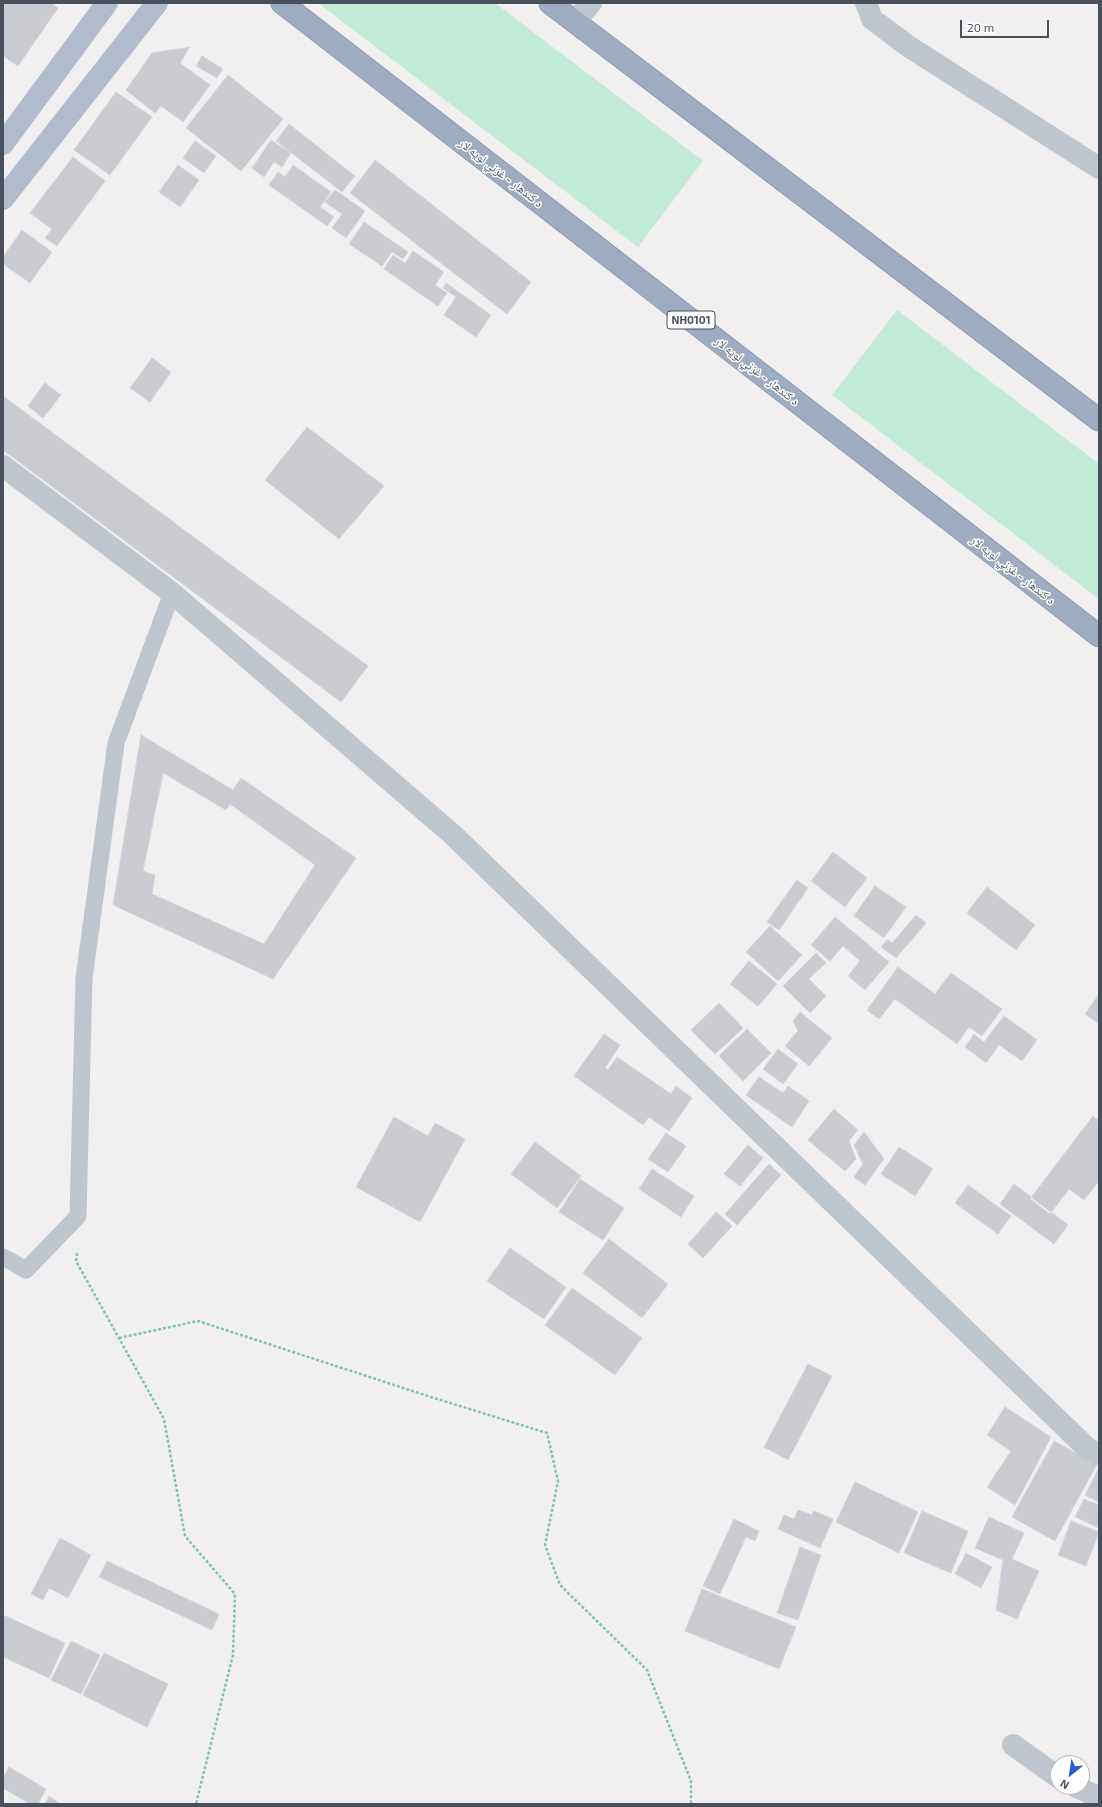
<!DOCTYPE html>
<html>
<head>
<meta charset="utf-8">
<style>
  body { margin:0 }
  #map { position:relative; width:1102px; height:1807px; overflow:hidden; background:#f1efef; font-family:"Exo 2",sans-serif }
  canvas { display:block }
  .frame { position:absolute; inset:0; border:4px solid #49505b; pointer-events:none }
  .north { position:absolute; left:1050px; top:1755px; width:40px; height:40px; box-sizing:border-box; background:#fff; border:1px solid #b6b9bd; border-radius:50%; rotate:210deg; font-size:11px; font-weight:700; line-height:16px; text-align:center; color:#49505b }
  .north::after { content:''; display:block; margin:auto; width:14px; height:18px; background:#295fd1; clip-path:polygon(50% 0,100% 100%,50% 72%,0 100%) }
  .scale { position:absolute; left:960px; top:20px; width:89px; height:18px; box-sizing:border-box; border:2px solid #49505b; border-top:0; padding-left:5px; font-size:12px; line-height:14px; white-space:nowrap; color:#49505b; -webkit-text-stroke:3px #fff; paint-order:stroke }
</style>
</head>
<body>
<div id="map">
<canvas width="1102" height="1807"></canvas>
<div class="frame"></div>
<div class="north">N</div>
<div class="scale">20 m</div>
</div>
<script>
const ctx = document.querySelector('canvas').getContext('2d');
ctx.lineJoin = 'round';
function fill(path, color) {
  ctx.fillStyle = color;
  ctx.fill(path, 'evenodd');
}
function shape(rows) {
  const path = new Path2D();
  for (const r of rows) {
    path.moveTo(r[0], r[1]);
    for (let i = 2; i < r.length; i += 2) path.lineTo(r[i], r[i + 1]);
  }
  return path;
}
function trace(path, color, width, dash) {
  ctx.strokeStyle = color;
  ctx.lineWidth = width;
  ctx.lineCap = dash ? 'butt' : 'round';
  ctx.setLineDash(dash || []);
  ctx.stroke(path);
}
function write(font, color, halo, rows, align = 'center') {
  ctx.font = font + ' "Exo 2","Noto Naskh Arabic",sans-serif';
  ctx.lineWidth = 3;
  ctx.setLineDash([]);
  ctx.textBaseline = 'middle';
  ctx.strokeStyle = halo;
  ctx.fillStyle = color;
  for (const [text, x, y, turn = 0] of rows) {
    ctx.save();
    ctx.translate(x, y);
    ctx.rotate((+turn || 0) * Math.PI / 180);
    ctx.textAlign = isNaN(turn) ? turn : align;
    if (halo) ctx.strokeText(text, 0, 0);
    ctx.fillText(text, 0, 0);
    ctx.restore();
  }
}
fill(shape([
  [318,3,495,3,703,161,638,247],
  [897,310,1099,464,1099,599,832,395]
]), '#c1ebd6');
const building = shape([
  [3,3,51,3,58,8,18,66,3,56,3,3],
  [190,47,180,63,210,85,183,122,161,106,155,113,126,90,152,53,190,47],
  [202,56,223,69,217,78,196,66,202,56],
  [228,75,283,119,241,171,186,128,228,75],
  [116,92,152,117,110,175,74,150,116,92],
  [289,124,355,176,342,192,276,141,289,124],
  [271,140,291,153,282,167,274,162,264,177,252,168,271,140],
  [195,141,216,156,204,173,183,158,195,141],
  [73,157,105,181,57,246,45,238,52,229,30,213,73,157],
  [375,160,531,282,507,314,350,193,375,160],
  [178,165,199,180,180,207,159,192,178,165],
  [293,165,331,192,320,207,334,217,327,226,269,185,278,172,285,177,293,165],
  [335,190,365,211,346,238,332,228,342,214,325,202,335,190],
  [364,222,408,252,403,259,392,252,382,266,349,244,364,222],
  [22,230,52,252,30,283,3,264,3,257,22,230],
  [413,251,444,272,435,285,447,293,438,306,384,269,393,255,405,263,413,251],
  [446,283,491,315,476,337,444,315,456,297,443,288,446,283],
  [152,358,171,372,150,402,130,388,152,358],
  [45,383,61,395,43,418,28,406,45,383],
  [3,396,368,666,341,702,3,450,3,396],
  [307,427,384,486,339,539,265,480,307,427],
  [141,735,233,790,241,778,356,858,273,979,113,905,141,735],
  [163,773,226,810,230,804,315,865,264,944,152,894,155,875,143,871,163,773],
  [833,852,867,878,845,907,811,881,833,852],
  [797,880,808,888,779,930,767,922,797,880],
  [875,886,906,907,884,938,854,916,875,886],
  [987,887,1035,925,1016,950,967,913,987,887],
  [916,915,926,923,896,958,881,947,888,939,892,943,916,915],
  [835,917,889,962,865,990,848,976,860,961,843,946,830,961,811,945,835,917],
  [770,926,802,955,778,981,746,952,770,926],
  [816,953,826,963,809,979,826,996,810,1013,783,986,816,953],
  [749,961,777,984,758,1006,730,984,749,961],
  [898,967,935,994,951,973,1002,1009,982,1036,969,1027,957,1044,895,999,879,1019,867,1010,898,967],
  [1099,994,1099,1024,1085,1014,1099,994],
  [719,1003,743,1028,715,1054,691,1030,719,1003],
  [800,1012,832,1038,809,1066,785,1046,798,1031,793,1021,800,1012],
  [1004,1016,1037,1040,1022,1061,999,1045,986,1063,965,1047,974,1034,984,1042,1004,1016],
  [747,1029,771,1053,743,1081,719,1056,747,1029],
  [604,1034,620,1045,605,1068,608,1070,617,1057,671,1094,676,1086,692,1098,669,1131,649,1117,643,1125,574,1076,604,1034],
  [778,1049,798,1064,783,1084,763,1069,778,1049],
  [759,1077,783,1093,788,1086,809,1101,792,1127,746,1095,759,1077],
  [834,1109,858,1130,849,1141,856,1159,845,1171,808,1140,834,1109],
  [1093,1116,1099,1121,1099,1181,1084,1200,1069,1189,1050,1214,1030,1199,1093,1116],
  [394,1117,428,1136,435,1123,465,1139,420,1222,356,1187,394,1117],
  [864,1132,884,1159,865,1185,854,1177,863,1164,854,1145,864,1132],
  [666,1133,686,1146,668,1172,648,1159,666,1133],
  [535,1142,581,1176,557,1208,511,1174,535,1142],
  [748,1145,763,1158,740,1186,724,1174,748,1145],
  [899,1147,933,1169,915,1196,881,1174,899,1147],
  [769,1164,781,1175,737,1225,725,1214,769,1164],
  [652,1169,694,1196,681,1217,639,1189,652,1169],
  [580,1179,624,1208,603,1240,559,1212,580,1179],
  [1014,1184,1068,1225,1054,1244,1000,1204,1014,1184],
  [968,1185,1011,1216,998,1234,955,1203,968,1185],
  [716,1212,732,1226,703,1258,688,1244,716,1212],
  [609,1239,668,1284,642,1318,583,1273,609,1239],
  [510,1248,566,1287,544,1319,487,1281,510,1248],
  [572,1288,642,1338,615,1375,545,1325,572,1288],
  [808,1364,832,1376,788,1460,764,1447,808,1364],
  [1005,1407,1051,1437,1015,1505,987,1487,1011,1451,987,1435,1005,1407],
  [1054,1441,1097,1464,1055,1541,1012,1517,1054,1441],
  [1099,1468,1099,1502,1085,1495,1099,1468],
  [855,1482,918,1512,899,1553,836,1522,855,1482],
  [1084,1499,1099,1505,1099,1528,1075,1517,1084,1499],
  [798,1510,812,1515,814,1511,833,1519,820,1548,778,1529,784,1515,794,1519,798,1510],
  [922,1511,968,1531,951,1573,904,1553,922,1511],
  [989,1517,1024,1533,1012,1559,1039,1571,1017,1619,996,1610,1003,1560,975,1548,989,1517],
  [734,1519,759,1531,755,1541,746,1537,720,1594,703,1586,734,1519],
  [1071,1521,1099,1532,1086,1566,1058,1555,1071,1521],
  [60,1538,91,1555,68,1598,49,1588,43,1600,31,1594,60,1538],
  [800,1547,821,1555,798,1620,777,1613,800,1547],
  [966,1553,992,1567,981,1588,955,1574,966,1553],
  [107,1561,219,1614,212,1630,99,1577,107,1561],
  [702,1589,796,1627,779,1669,685,1631,702,1589],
  [3,1615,65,1643,49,1678,3,1657,3,1615],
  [71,1641,100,1655,81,1694,51,1680,71,1641],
  [104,1653,168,1684,147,1727,83,1695,104,1653],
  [9,1767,46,1789,38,1804,30,1804,3,1788,3,1778,9,1767],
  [49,1796,61,1804,45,1804,49,1796]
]);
fill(building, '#c9cbd1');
trace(building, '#d4d5da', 1);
const trunk = shape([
  [282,3,1099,636],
  [550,3,1099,420]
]);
trace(trunk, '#7687a5', 23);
trace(shape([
  [77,1253,76,1261,164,1419,185,1536,235,1594,233,1655,196,1804],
  [119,1338,198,1321,434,1398,547,1433,558,1481,545,1545,560,1585,647,1670,691,1781,691,1804]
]), '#7dc6ab', 2.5, [3, 2]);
trace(shape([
  [3,1257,26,1270,78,1216,84,978,116,743,172,593]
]), '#bfc5cd', 17);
trace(shape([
  [866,3,872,19,908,46,1099,168],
  [575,22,591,3],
  [3,466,172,593,452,834,1087,1448,1099,1454],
  [1013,1745,1058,1777],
  [1076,1787,1099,1797]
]), '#bfc5cd', 22);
trace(shape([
  [3,144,107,3],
  [3,199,157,3]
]), '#b1bbcb', 22);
trace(trunk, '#9eacc2', 22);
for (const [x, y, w] of [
  [691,320,48]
]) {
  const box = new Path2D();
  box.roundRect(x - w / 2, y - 9, w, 18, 3);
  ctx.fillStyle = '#fff';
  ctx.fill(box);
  trace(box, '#49505b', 1);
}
write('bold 11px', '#49505b', null, [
  ["NH0101",691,320]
]);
write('12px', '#49505b', '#fff', [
  ["د کندهار - غزني لويه لار",501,173,38],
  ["د کندهار - غزني لويه لار",757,371,38],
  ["د کندهار - غزني لويه لار",1013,570,38]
]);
</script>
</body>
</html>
